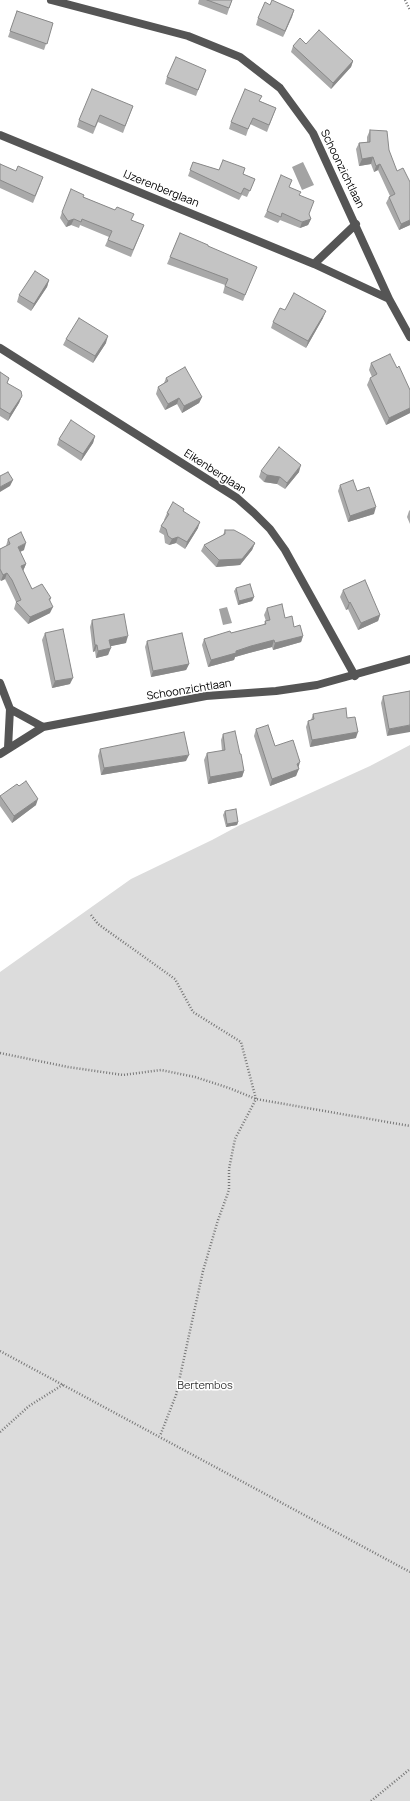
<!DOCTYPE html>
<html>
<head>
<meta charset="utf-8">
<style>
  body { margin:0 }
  canvas { display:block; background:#fff }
</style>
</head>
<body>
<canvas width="410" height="1801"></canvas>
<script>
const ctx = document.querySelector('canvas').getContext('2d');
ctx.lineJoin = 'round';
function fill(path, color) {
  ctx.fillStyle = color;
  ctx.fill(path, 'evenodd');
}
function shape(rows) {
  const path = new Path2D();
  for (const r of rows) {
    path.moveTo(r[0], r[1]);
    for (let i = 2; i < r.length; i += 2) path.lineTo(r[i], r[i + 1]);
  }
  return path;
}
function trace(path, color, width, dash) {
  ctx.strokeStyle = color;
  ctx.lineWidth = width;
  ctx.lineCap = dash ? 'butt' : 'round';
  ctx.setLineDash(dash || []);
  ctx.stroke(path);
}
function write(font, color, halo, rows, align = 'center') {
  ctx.font = font + ' Manrope,sans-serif';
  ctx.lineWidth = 3;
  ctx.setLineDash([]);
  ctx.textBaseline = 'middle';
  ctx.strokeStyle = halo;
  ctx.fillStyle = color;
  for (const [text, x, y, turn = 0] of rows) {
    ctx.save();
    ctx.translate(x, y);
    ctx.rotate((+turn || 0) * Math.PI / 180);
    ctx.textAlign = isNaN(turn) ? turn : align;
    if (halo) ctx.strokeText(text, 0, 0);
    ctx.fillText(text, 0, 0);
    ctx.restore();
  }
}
fill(shape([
  [410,745,410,1801,0,1801,0,972,131,879,212,840,240,825,370,766]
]), '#dcdcdc');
fill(shape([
  [303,162,314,185,302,190,292,167],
  [227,607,232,623,223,625,219,609]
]), '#a3a3a3');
trace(shape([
  [405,0,410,10],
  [91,915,98,924,175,979,193,1012,241,1042,256,1099,235,1139,229,1169,229,1190,218,1220,203,1271,176,1395,160,1436],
  [0,1053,68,1067,123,1075,161,1070,195,1077,229,1088,256,1099,410,1126],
  [0,1351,410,1572],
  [0,1432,29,1406,64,1384],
  [371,1801,410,1769]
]), '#777', 2.5, [1, 2]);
trace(shape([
  [51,0,188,36,240,57,280,88,313,133,389,299,410,337],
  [0,135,314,264],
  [356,224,314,264,389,299],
  [0,348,237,498,254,513,270,529,285,550,355,676],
  [0,683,10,709,8,748],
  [10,709,43,727],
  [0,754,43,727,206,696,276,691,317,685,410,659]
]), '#555', 8);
fill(shape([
  [199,0,232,0,227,15,198,4],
  [270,5,294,10,283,37,256,25,258,18],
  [17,11,53,23,44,50,8,37],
  [306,44,353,61,351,67,331,89,291,52,293,46],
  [206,70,196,96,165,84,167,77],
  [260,101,276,108,267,132,250,124,246,136,229,129,231,122],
  [133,106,123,133,98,122,93,134,77,127,79,120],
  [370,130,389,150,410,225,399,230,386,203,389,197,390,196,378,170,374,172,371,164,359,166,356,149,359,143,367,142,367,137],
  [193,162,219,170,243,174,255,179,247,197,242,195,239,200,188,176],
  [0,164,41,183,33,203,0,188],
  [289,187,299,195,311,219,308,225,300,228,280,220,278,223,264,217,267,211],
  [83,197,115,210,131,220,144,225,131,257,105,246,109,237,80,225,79,228,71,225,66,227,60,218,62,212],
  [180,233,208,246,254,273,243,301,223,293,225,285,167,264],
  [49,280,47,287,31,311,17,302,19,295],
  [285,310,323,318,306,348,271,328,273,322],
  [66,339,106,343,93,363,63,345],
  [371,363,397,368,410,390,410,413,386,425,367,385,370,378,372,377,369,370],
  [0,372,9,378,7,383,22,396,19,403,8,421,0,416],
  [166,378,202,397,199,403,182,413,177,404,165,410,156,394,158,387,164,383],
  [95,436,93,443,81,461,57,445,59,439],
  [261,471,299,472,285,489,277,484,264,482,259,477],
  [340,485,357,491,374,514,348,522,338,491],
  [184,509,183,511,198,528,185,549,176,543,169,545,165,543,164,535,159,532,161,526,165,520,164,520,167,513],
  [410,510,410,524,407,517,409,511],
  [225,530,255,543,252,550,240,565,216,567,201,551,204,545,223,535],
  [8,539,24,550,20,552,26,564,23,571,32,589,51,598,50,601,50,613,28,624,14,609,16,602,9,587,5,579,1,581,0,580,0,549,6,546],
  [236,588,254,597,252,601,238,605,234,591],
  [343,590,380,615,378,621,358,630,348,609,346,610,340,597],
  [267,608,285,618,303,636,301,642,273,650,272,647,249,653,235,657,234,660,208,667,202,645,204,639,231,633,264,625,265,621,266,621,264,615],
  [92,620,126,643,110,646,108,655,96,658,95,651,93,652,90,627],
  [45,633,70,684,52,688,42,640],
  [147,641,189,664,186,670,151,677,145,647],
  [410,691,387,736,381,703,383,696],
  [313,714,347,718,356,738,310,747,306,727,308,721,311,720],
  [256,729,298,768,296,776,270,786,254,736],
  [223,734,240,754,244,771,242,777,208,784,204,760,207,753,222,751,221,740],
  [100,749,186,761,101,775,98,756],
  [0,796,36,805,12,823,0,806],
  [225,811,238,822,237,825,226,827,223,815]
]), '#a9a9a9');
fill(shape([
  [294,10,292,17,283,37,285,31],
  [353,61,351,67,331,89,333,83],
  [373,157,371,164,359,166,362,159],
  [380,164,378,170,374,172,376,166],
  [74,219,71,225,66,227,68,221],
  [311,219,308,225,300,228,302,222],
  [410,220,410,225,399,230,401,224],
  [49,280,47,287,31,311,34,304],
  [326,311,323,318,306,348,308,341],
  [108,336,106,343,93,363,95,356],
  [22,396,19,403,8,421,10,414],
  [202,397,199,403,182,413,184,406],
  [179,398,177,404,165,410,168,404],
  [410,408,410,413,386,425,389,418],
  [95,436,93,443,81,461,83,454],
  [301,465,299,472,285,489,287,483],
  [267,475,280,477,277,484,264,482],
  [13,480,10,486,0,492,0,487],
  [376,507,374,514,348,522,350,516],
  [200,522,198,528,185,549,187,542],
  [178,537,176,543,169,545,172,539],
  [26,543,24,550,15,554,18,547],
  [255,543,252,550,240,565,216,567,219,560],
  [26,564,23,571,21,566],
  [7,573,5,579,1,581,3,575],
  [254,597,252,601,238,605,239,601],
  [350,602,348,609,346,610,349,603],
  [53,607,50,613,28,624,30,617],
  [380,615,378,621,358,630,361,623],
  [128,636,126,643,107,647,109,640],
  [303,636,301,642,273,650,275,643],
  [274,640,272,647,249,653,235,657,234,660,208,667,211,660,251,646],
  [95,645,97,645,95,651,93,652],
  [111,648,108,655,96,658,98,651],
  [189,664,186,670,151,677,153,671],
  [73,678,70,684,52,688,55,681],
  [410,725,410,732,387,736,389,729],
  [358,732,356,738,310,747,312,740],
  [189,755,186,761,101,775,104,768],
  [300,762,298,769,297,764],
  [299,769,296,776,270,786,272,779],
  [244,771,242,777,208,784,210,777],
  [38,799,36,805,12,823,14,816],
  [238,822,237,825,226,827,227,824]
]), '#898989');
const building = shape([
  [207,0,232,0,229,8,207,0],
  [272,0,294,10,285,31,258,18,265,2,270,5,272,0],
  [17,11,53,23,47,44,10,31,17,11],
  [319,30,353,61,333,83,293,46,300,38,306,44,319,30],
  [176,57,206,70,198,90,167,77,176,57],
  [92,89,133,106,125,126,100,115,95,127,79,120,92,89],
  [245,89,262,96,259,101,276,108,269,125,253,118,248,129,231,122,245,89],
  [370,130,387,131,389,150,397,171,403,168,410,182,410,220,401,224,389,197,395,194,380,164,376,166,373,157,362,159,359,143,370,142,370,130],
  [223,160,245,168,243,174,255,179,250,191,244,188,241,194,190,170,193,162,219,170,223,160],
  [0,164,16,171,18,166,43,177,35,196,0,180,0,164],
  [281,175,292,180,289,187,301,192,299,195,314,201,309,214,311,219,302,222,282,213,281,217,267,211,281,175],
  [71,189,84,195,83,197,115,210,117,207,134,214,131,220,144,225,133,250,108,240,112,231,82,219,81,222,74,219,68,221,62,212,71,189],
  [180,233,208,245,208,246,257,267,245,295,225,286,228,279,170,257,180,233],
  [35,271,49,280,34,304,19,295,35,271],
  [294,293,326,311,308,341,273,322,280,308,285,310,294,293],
  [79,318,108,336,95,356,66,339,79,318],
  [390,354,397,368,399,366,410,390,410,408,389,418,370,378,377,374,371,363,390,354],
  [185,367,202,397,184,406,179,398,168,404,158,387,168,381,166,378,185,367],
  [0,372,9,378,7,383,21,391,22,396,10,414,0,408,0,372],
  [71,420,95,436,83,454,59,439,71,420],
  [279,447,301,465,287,483,280,477,267,475,261,471,279,447],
  [8,472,13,480,0,487,0,476,8,472],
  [353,480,357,491,369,487,376,507,350,516,340,485,353,480],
  [173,502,184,509,183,511,200,522,187,542,178,537,172,539,168,536,166,529,161,526,169,514,167,513,173,502],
  [225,530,234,530,245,536,255,543,242,559,219,560,204,545,225,534,225,530],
  [21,532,26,543,18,547,26,564,21,566,32,589,42,584,51,598,49,599,53,607,30,617,16,602,21,600,12,580,7,573,3,575,0,569,0,549,10,544,8,539,21,532],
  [365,580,380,615,361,623,350,602,349,603,343,590,365,580],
  [250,584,254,597,239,601,236,588,250,584],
  [282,604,285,618,292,616,294,627,300,625,303,636,275,643,274,640,251,646,236,651,236,653,211,660,204,639,230,631,231,633,266,624,265,621,270,620,267,608,282,604],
  [124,614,128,636,109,640,111,648,98,651,97,645,95,645,92,620,124,614],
  [63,629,73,678,55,681,45,633,63,629],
  [182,633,189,664,153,671,147,641,182,633],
  [410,691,410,725,389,729,383,696,410,691],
  [346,708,347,718,355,717,358,732,312,740,308,721,314,719,313,714,346,708],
  [268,725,275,746,293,740,300,762,297,764,299,769,272,779,256,729,268,725],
  [235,731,240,754,241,754,244,771,210,777,207,753,225,750,223,734,235,731],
  [184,732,189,755,104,768,100,749,184,732],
  [26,781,38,799,14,816,0,796,17,784,19,786,26,781],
  [236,809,238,822,227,824,225,811,236,809]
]);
fill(building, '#c4c4c4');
trace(building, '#898989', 1);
write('11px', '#000', '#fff', [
  ["Schoonzichtlaan",342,169,64],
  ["IJzerenberglaan",161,189,22],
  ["Eikenberglaan",215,472,33],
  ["Schoonzichtlaan",189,690,-9]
]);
write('11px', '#333', '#fff', [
  ["Bertembos",205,1386]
]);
</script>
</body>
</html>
